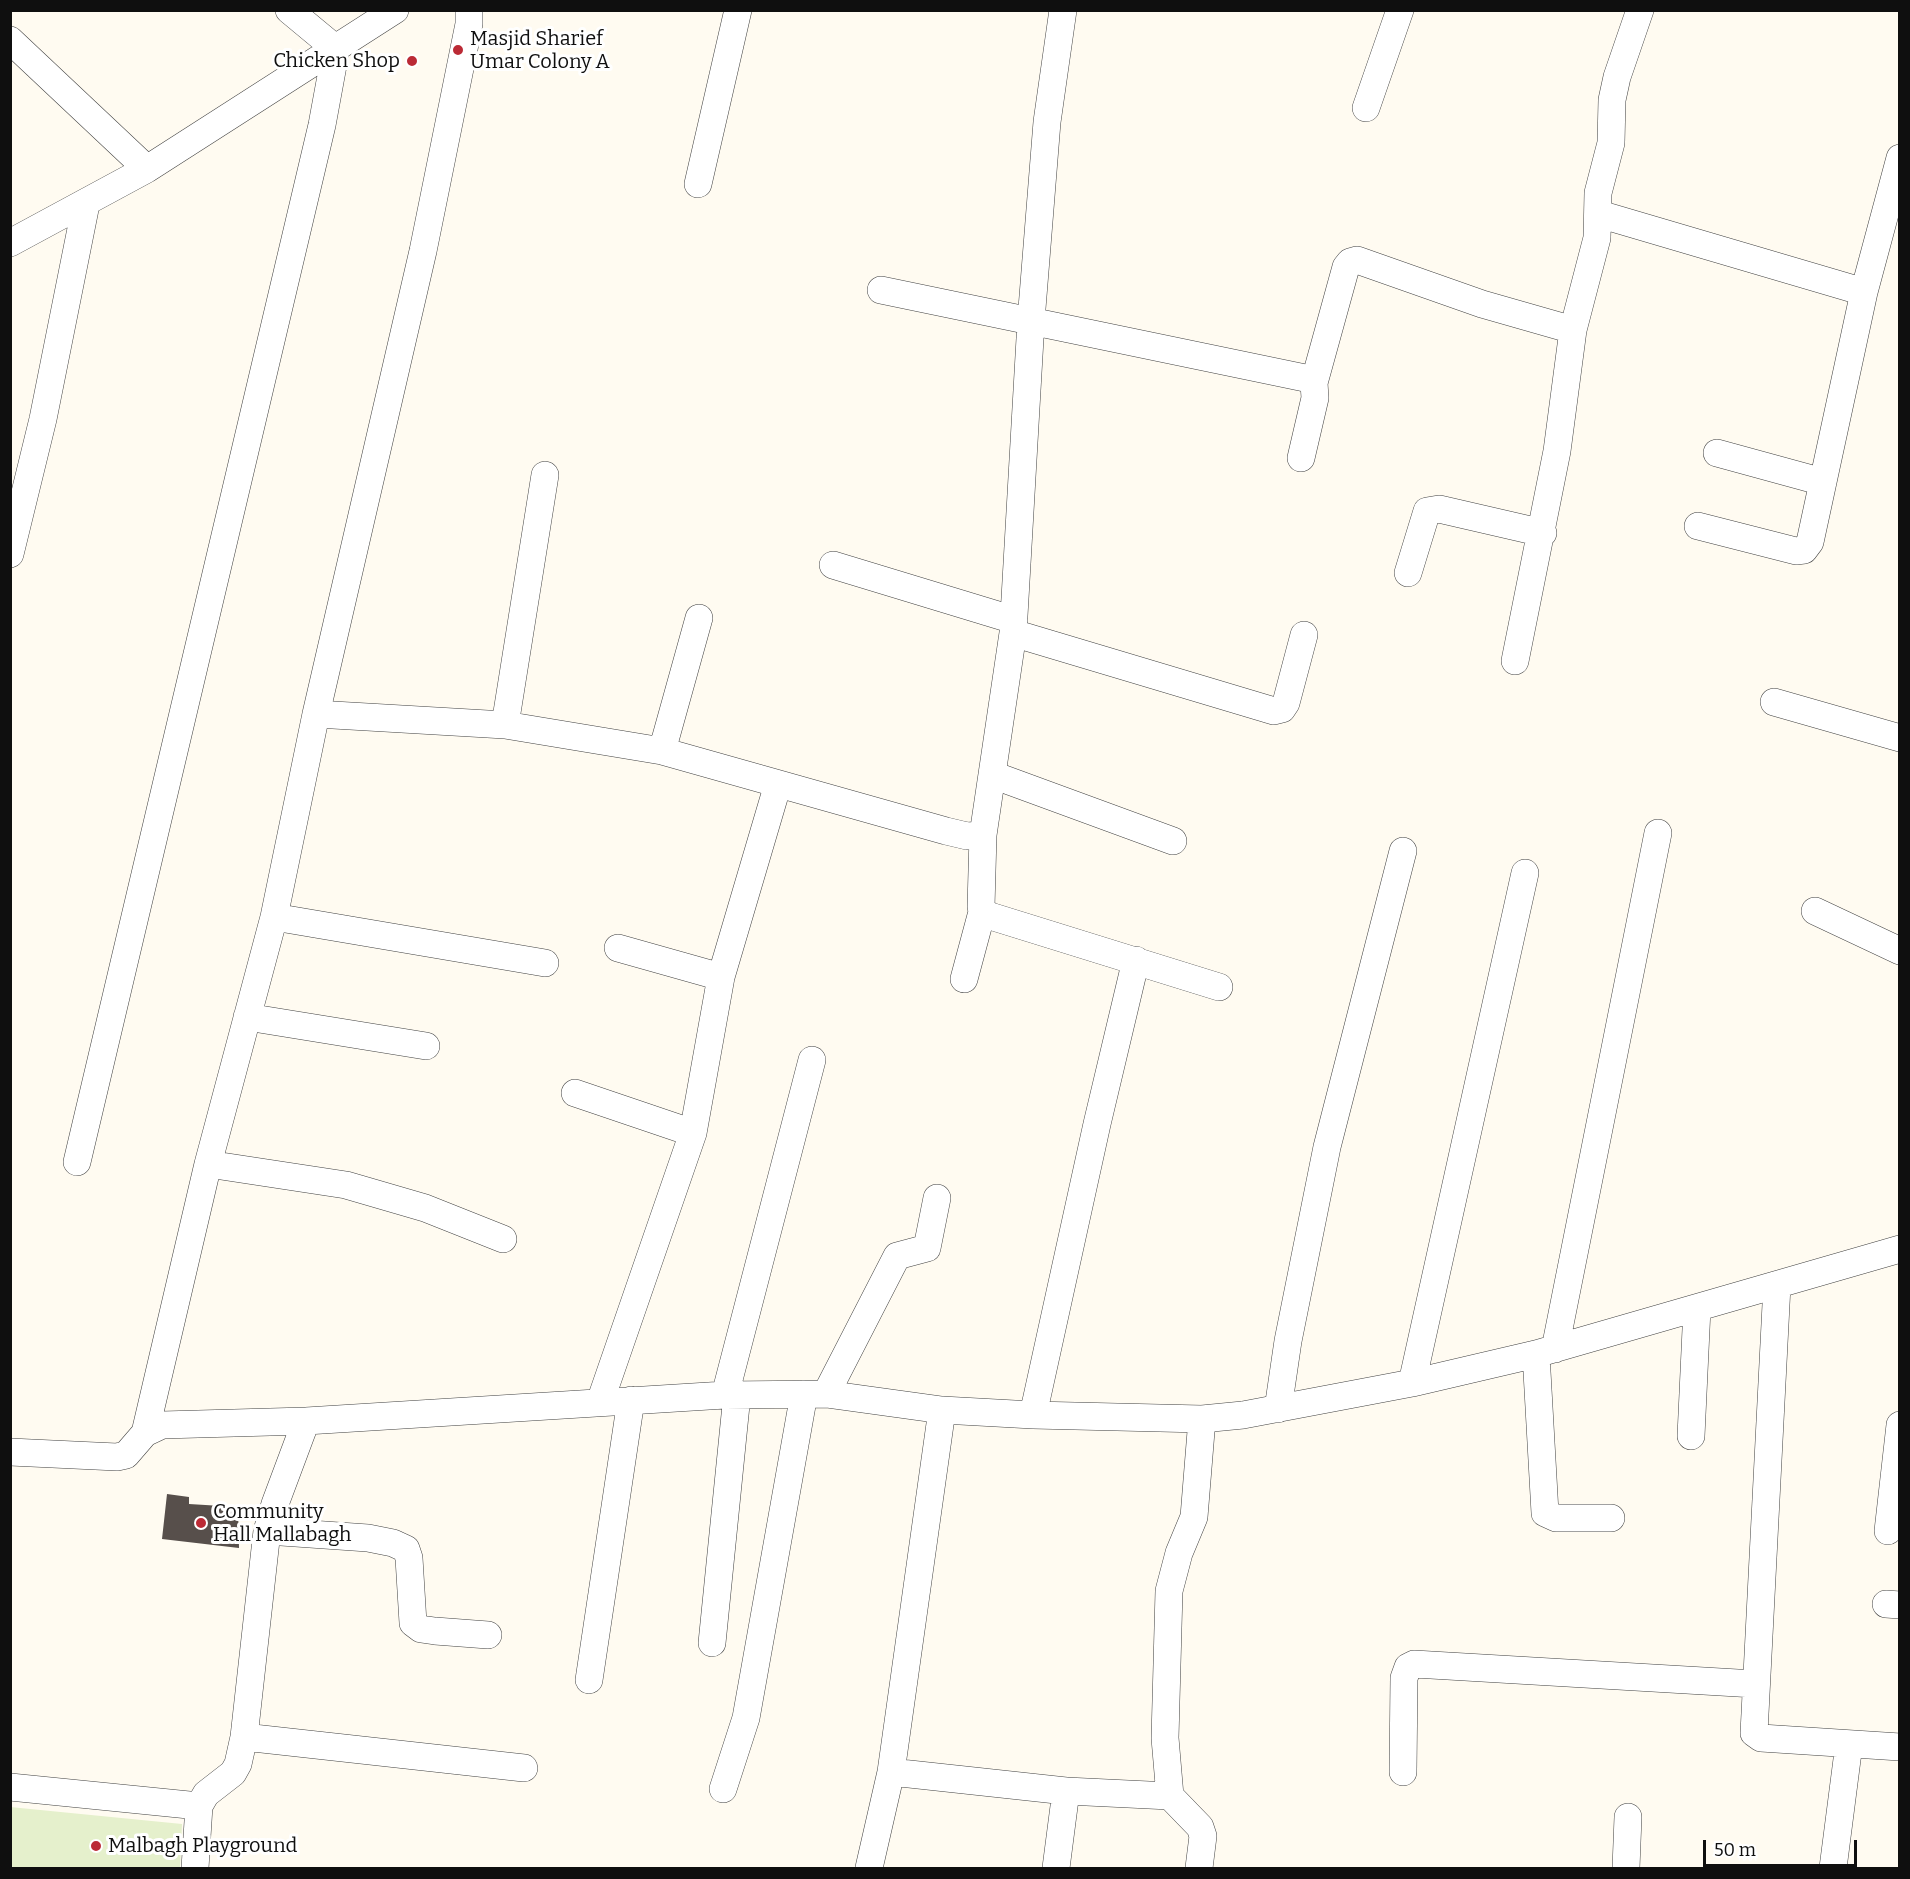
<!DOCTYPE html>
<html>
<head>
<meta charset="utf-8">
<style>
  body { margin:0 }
  #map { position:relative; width:1910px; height:1879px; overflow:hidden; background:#fffbf1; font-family:Bitter,serif }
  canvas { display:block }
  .frame { position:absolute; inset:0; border:12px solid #0f0f0f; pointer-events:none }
  .scale { position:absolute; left:1703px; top:1840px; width:154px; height:27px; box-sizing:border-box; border:3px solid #0f0f0f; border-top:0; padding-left:8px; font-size:18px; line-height:21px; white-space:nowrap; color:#0f0f0f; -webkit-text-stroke:4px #fff; paint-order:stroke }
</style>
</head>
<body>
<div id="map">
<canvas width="1910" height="1879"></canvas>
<div class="frame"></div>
<div class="scale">50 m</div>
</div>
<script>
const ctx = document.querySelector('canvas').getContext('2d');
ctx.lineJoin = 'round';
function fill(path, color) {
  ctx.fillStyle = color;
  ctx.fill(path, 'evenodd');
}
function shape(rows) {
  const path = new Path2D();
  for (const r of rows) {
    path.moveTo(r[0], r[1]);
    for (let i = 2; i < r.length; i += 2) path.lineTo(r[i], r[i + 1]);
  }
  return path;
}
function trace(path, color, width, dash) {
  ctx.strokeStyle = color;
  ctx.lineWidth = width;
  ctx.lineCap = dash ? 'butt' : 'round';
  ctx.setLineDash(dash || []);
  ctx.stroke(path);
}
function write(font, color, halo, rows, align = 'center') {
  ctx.font = font + ' Bitter,serif';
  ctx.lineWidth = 6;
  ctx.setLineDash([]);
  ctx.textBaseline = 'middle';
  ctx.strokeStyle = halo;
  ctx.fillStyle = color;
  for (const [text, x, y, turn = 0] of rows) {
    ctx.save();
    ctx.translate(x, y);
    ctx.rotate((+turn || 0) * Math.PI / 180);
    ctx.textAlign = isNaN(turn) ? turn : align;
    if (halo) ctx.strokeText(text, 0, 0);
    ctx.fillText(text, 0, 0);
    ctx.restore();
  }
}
fill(shape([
  [10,1807,182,1824,180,1868,11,1868]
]), '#e5f0cc');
fill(shape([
  [167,1494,189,1497,189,1504,238,1507,239,1548,162,1539]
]), '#574f4b');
const minor = shape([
  [1063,10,1047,122,1031,321,1013,633,983,835,981,907,987,915,1219,987],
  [10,40,147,169],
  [1366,108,1400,10],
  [698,184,738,10],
  [1599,214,1864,292],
  [10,243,147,169,395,10],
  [881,290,1305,378,1314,383,1315,398,1301,458],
  [1314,383,1346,267,1350,262,1357,260,1482,304,1573,330],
  [1717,453,1823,482],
  [1698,526,1796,551,1804,550,1810,542,1864,292,1900,158],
  [10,554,43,419,86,204],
  [833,565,1014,620],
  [1408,573,1427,511,1439,509,1543,533],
  [1013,633,1274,711,1282,709,1286,703,1304,635],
  [1515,661,1557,451,1573,330,1597,238,1598,193,1611,143,1612,100,1617,77,1640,10],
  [1774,702,1900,738],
  [316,714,505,725,662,751,946,831,967,836,983,835],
  [505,725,545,475],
  [662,751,699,618],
  [993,775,1173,841],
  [1815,911,1900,951],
  [274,917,545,963],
  [618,948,721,977],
  [964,979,982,912],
  [247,1017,426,1046],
  [575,1093,693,1133],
  [77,1162,322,125,336,49,289,10],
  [208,1164,346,1185,425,1208,503,1239],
  [1777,1285,1754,1733,1761,1738,1900,1747],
  [1555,1349,1658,833],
  [1536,1354,1545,1513,1556,1518,1611,1518],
  [1412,1383,1525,873],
  [826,1394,897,1256,927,1248,937,1198],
  [725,1395,812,1060],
  [600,1402,693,1133,721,977,778,784],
  [1278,1409,1288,1341,1327,1147,1403,851],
  [1033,1415,1097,1124,1136,960],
  [145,1433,208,1164,274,917,316,714,423,251,469,24,469,10],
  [1691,1436,1697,1308],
  [10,1452,117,1457,126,1455,145,1433,162,1425,306,1421,725,1395,826,1394,942,1410,1033,1415,1202,1419,1243,1415,1412,1383,1536,1354,1900,1249],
  [267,1531,368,1538,393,1543,406,1549,409,1558,413,1623,421,1629,435,1631,488,1635],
  [1888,1531,1900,1425],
  [1886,1604,1900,1605],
  [712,1643,737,1395],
  [589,1680,631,1400],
  [244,1737,524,1768],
  [891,1772,1066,1791,1170,1796],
  [1403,1772,1404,1678,1408,1667,1414,1664,1755,1684],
  [10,1787,199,1806],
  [723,1789,746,1718,804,1394],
  [195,1868,199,1806,206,1794,233,1773,238,1764,244,1737,267,1531,275,1504,306,1421],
  [869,1868,891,1772,942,1410],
  [1056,1868,1066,1791],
  [1199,1868,1203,1836,1200,1827,1170,1796,1165,1738,1169,1591,1179,1553,1194,1517,1202,1419],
  [1626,1868,1628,1817],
  [1833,1868,1849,1744]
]);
trace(minor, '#424242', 28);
trace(minor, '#fff', 27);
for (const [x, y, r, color] of [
  [458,50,6,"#bb2a35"],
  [412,61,6,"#bb2a35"],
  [201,1523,6,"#bb2a35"],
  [96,1846,6,"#bb2a35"]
]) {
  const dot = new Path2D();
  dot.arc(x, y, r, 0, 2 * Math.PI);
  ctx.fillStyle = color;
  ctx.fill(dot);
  trace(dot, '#fff', 2);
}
write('20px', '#0f0f0f', '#fff', [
  ["Masjid Sharief",470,39],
  ["Umar Colony A",470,62],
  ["Chicken Shop",400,61,"right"],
  ["Community",213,1512],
  ["Hall Mallabagh",213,1535],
  ["Malbagh Playground",108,1846]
], 'left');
</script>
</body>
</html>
